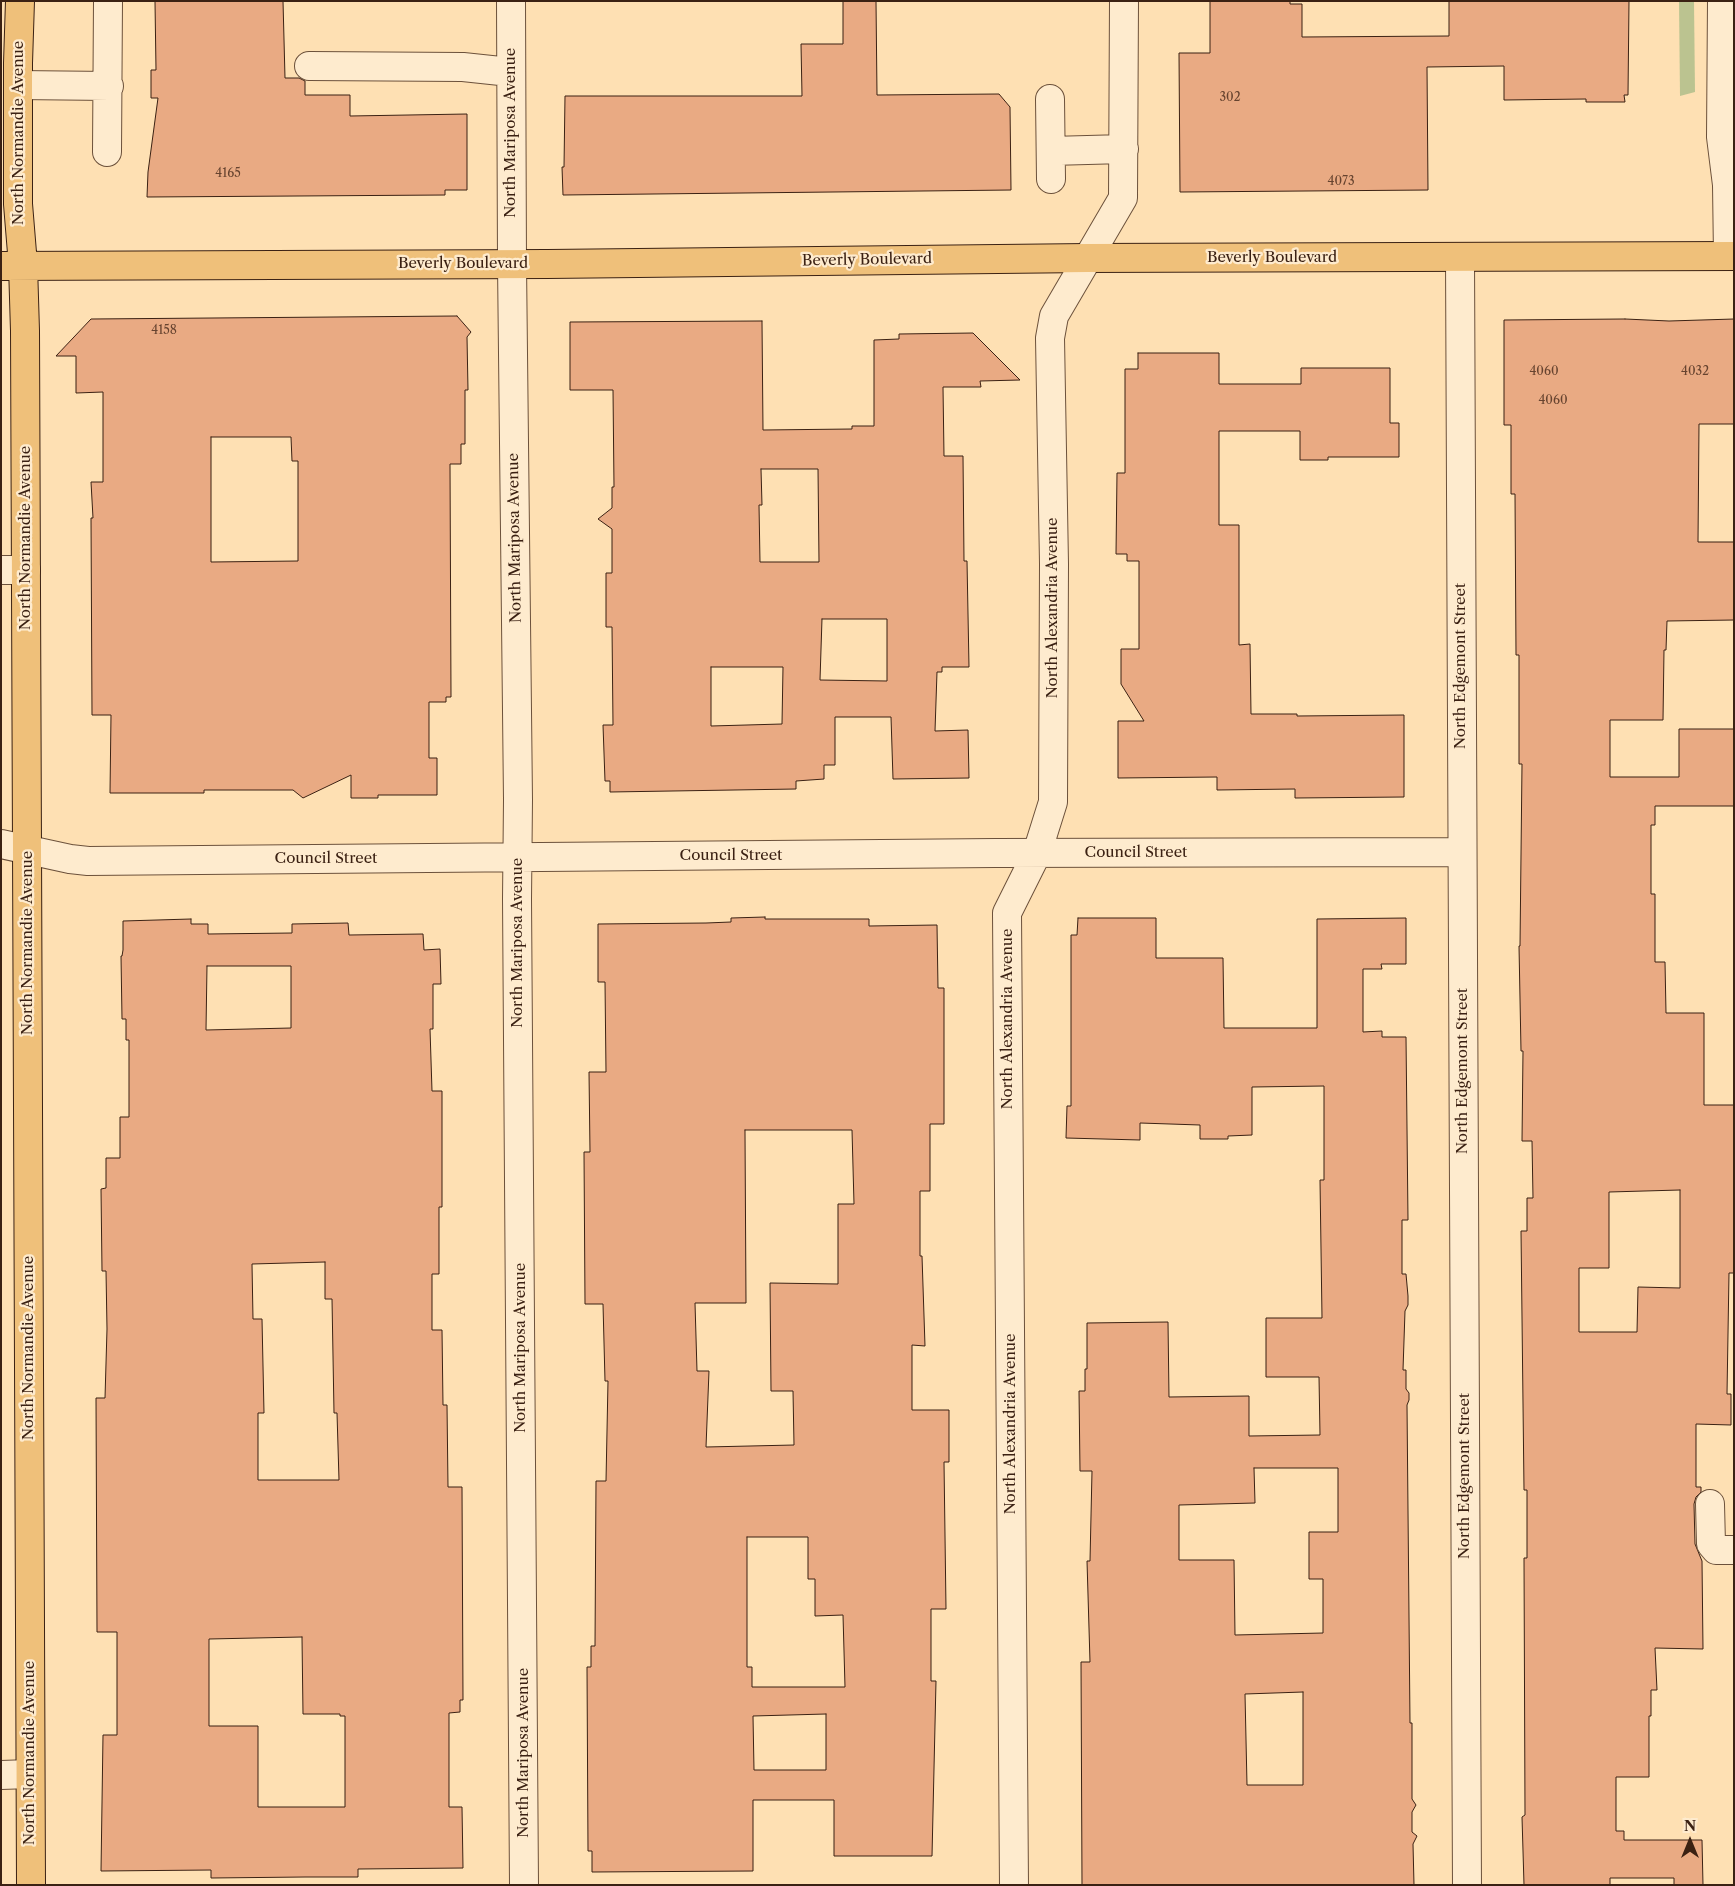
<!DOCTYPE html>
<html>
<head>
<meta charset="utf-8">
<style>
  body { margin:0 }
  #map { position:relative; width:1735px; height:1886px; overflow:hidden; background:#fee0b3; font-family:"Libre Caslon Text",serif }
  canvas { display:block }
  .frame { position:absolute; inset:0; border:2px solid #3b2113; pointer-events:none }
  .north { position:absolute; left:1665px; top:1816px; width:50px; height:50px; -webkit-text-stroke:4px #feebce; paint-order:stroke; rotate:0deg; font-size:14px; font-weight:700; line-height:20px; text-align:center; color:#3b2113 }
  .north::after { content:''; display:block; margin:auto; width:18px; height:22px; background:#3b2113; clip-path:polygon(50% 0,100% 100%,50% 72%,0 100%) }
</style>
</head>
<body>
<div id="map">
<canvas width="1735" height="1886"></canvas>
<div class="frame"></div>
<div class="north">N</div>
</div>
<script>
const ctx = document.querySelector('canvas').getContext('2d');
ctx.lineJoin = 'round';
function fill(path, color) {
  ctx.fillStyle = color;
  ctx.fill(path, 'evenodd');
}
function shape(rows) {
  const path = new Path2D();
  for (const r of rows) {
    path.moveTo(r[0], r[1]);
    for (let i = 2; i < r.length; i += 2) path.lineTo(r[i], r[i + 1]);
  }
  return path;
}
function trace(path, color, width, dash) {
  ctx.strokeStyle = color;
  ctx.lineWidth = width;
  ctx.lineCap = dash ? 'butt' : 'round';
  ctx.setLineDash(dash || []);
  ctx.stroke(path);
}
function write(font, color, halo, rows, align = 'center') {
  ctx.font = font + ' "Libre Caslon Text",serif';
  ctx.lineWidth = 4.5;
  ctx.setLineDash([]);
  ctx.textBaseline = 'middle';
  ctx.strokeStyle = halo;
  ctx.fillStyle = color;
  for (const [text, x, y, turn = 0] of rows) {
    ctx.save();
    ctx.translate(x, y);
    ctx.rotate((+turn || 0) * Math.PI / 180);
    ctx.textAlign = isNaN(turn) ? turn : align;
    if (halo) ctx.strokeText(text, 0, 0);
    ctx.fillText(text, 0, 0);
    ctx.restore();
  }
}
fill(shape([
  [1679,1,1694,1,1695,92,1680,96]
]), '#bbc390');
const building = shape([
  [155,1,283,1,285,78,299,78,305,81,305,95,350,95,350,116,467,114,467,190,445,190,445,195,147,197,148,172,158,98,151,98,151,70,156,70,155,1],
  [843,1,876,1,877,95,999,94,1010,107,1011,190,563,195,562,167,564,167,565,96,802,96,801,44,843,44,843,1],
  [1210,1,1290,1,1290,4,1302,4,1302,37,1449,36,1449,1,1629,1,1628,95,1624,95,1625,102,1586,102,1586,99,1504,100,1504,66,1427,67,1428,190,1180,192,1179,53,1210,53,1210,1],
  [457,316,471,332,467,337,468,390,465,390,465,444,461,444,461,464,450,464,451,697,446,697,446,702,429,702,429,758,437,758,437,795,378,795,378,798,351,798,351,775,303,798,293,790,204,790,204,793,110,793,111,715,92,715,91,518,93,518,91,482,103,482,103,392,76,393,76,356,56,356,91,319,457,316],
  [211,437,291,437,292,461,298,461,298,561,211,562,211,437],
  [1625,319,1669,321,1734,319,1734,424,1699,424,1698,542,1734,542,1734,620,1667,621,1666,650,1664,650,1663,720,1610,720,1610,777,1679,777,1679,729,1734,729,1734,806,1655,806,1655,825,1651,825,1651,894,1655,894,1655,962,1665,962,1666,1013,1704,1013,1704,1105,1734,1105,1734,1273,1729,1273,1727,1394,1731,1394,1731,1425,1696,1424,1696,1487,1701,1487,1701,1492,1696,1497,1694,1504,1695,1544,1702,1561,1703,1649,1655,1648,1657,1690,1651,1690,1651,1716,1649,1716,1649,1777,1616,1777,1616,1831,1624,1831,1624,1840,1702,1840,1703,1885,1674,1885,1674,1878,1610,1878,1610,1885,1524,1885,1522,1817,1525,1815,1524,1558,1527,1558,1527,1490,1524,1490,1521,1231,1527,1231,1527,1198,1533,1198,1532,1141,1522,1141,1523,1051,1521,1051,1519,946,1520,946,1522,764,1519,764,1519,655,1516,655,1515,494,1511,494,1511,425,1504,425,1504,320,1625,319],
  [1680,1190,1680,1288,1638,1287,1637,1332,1579,1332,1579,1268,1609,1268,1609,1192,1680,1190],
  [762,321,763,430,852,429,852,426,874,426,874,340,899,339,899,334,973,333,1020,380,980,381,981,387,943,387,944,456,963,456,964,561,967,561,969,667,942,667,942,672,937,672,935,731,968,730,969,778,893,779,891,717,835,717,835,765,824,765,824,779,796,781,796,789,610,792,610,781,605,781,603,725,613,725,612,627,606,627,606,573,612,573,612,529,598,519,612,508,612,487,614,487,613,390,570,390,570,322,762,321],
  [761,469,818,469,819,562,760,562,759,505,762,505,761,469],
  [822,619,887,619,887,681,820,680,822,619],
  [711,667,783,667,782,724,711,726,711,667],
  [1138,353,1219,353,1219,384,1301,384,1301,368,1390,368,1390,423,1399,423,1399,457,1328,457,1328,460,1300,460,1300,431,1219,431,1219,525,1239,525,1239,645,1250,644,1251,714,1297,714,1297,716,1404,715,1404,797,1295,798,1295,789,1217,790,1217,777,1118,778,1118,721,1144,721,1121,684,1121,649,1139,649,1139,561,1127,561,1127,554,1116,554,1117,473,1125,473,1125,369,1138,369,1138,353],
  [765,917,765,919,869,919,869,926,937,925,938,988,944,988,944,1124,930,1124,930,1191,920,1191,920,1256,922,1256,925,1346,912,1345,912,1410,949,1410,949,1462,944,1462,946,1609,931,1609,931,1681,936,1681,932,1856,834,1856,834,1800,753,1800,753,1871,592,1872,592,1851,588,1851,587,1667,591,1667,591,1646,595,1646,596,1481,606,1481,608,1381,605,1381,603,1304,585,1304,584,1152,590,1152,589,1072,606,1072,605,982,598,982,598,924,706,923,731,922,731,918,765,917],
  [745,1130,852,1130,854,1204,838,1204,838,1284,770,1283,771,1391,793,1391,794,1445,706,1447,709,1371,697,1371,695,1303,746,1303,745,1130],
  [747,1537,808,1537,808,1579,815,1579,815,1616,843,1615,845,1687,752,1687,752,1667,747,1667,747,1537],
  [826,1714,826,1770,754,1770,753,1716,826,1714],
  [1078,918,1156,918,1156,958,1223,958,1224,1028,1317,1028,1317,919,1406,918,1406,964,1381,964,1382,969,1363,969,1363,1032,1382,1031,1382,1037,1406,1037,1408,1220,1402,1220,1402,1274,1406,1274,1408,1296,1408,1305,1405,1311,1403,1370,1406,1370,1406,1389,1409,1393,1409,1400,1407,1405,1410,1723,1412,1723,1412,1799,1416,1805,1412,1812,1412,1832,1417,1836,1413,1844,1414,1885,1082,1885,1081,1662,1090,1662,1087,1561,1090,1561,1092,1471,1080,1471,1079,1391,1085,1391,1085,1369,1087,1369,1087,1323,1168,1322,1169,1397,1249,1396,1249,1436,1320,1435,1319,1377,1266,1377,1266,1318,1322,1318,1320,1180,1324,1180,1324,1086,1252,1087,1252,1135,1228,1136,1228,1139,1200,1139,1200,1125,1140,1123,1140,1140,1066,1138,1067,1106,1071,1106,1071,935,1077,935,1078,918],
  [1254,1468,1338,1468,1338,1532,1309,1532,1309,1579,1323,1579,1323,1633,1235,1635,1234,1560,1179,1560,1179,1505,1255,1503,1254,1468],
  [1303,1692,1303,1785,1247,1785,1245,1694,1303,1692],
  [191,919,191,924,208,924,208,934,292,933,292,924,348,923,349,935,423,934,424,950,440,949,441,984,433,984,433,1029,430,1029,432,1091,442,1091,442,1207,439,1207,439,1274,432,1274,432,1330,442,1330,443,1405,447,1405,448,1487,462,1487,463,1700,460,1700,460,1712,449,1713,449,1807,462,1807,463,1868,358,1869,358,1877,305,1877,211,1878,211,1870,101,1871,103,1735,117,1735,117,1632,97,1632,96,1398,105,1398,107,1329,106,1271,102,1271,101,1189,106,1188,106,1158,120,1158,120,1117,129,1117,129,1040,126,1040,126,1019,122,1019,121,956,122,956,123,950,123,921,191,919],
  [207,966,291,966,291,1028,206,1030,207,966],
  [325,1262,325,1299,332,1299,334,1413,337,1413,339,1480,258,1480,258,1413,264,1413,262,1319,253,1319,252,1264,325,1262],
  [302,1637,303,1714,340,1714,340,1716,345,1716,345,1807,258,1807,258,1726,209,1726,209,1639,302,1637]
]);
fill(building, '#e9aa83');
trace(building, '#3b2113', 1);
const minor = shape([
  [511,1,512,264,518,800,517,899,524,1885],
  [1722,1,1721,137,1727,185,1728,256],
  [309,66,463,67,510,72],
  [18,85,109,86],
  [1050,99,1051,179],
  [1051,151,1124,149],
  [107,152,108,1],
  [1460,257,1467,1885],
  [1,570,26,570],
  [1,844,70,859,88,861,995,853,1462,852],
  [1710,1504,1711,1544,1716,1550,1734,1550],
  [1,1775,30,1774],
  [1014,1885,1007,913,1037,853,1053,802,1054,564,1050,338,1054,316,1123,198,1124,1]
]);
const major = shape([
  [20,1,18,63,18,204,23,265,25,331,31,1885],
  [1,266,548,264,1088,258,1734,256]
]);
trace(minor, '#6c513b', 30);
trace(major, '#3b2113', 30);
trace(minor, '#feebce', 28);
trace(major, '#efc07a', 28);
write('12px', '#66432f', null, [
  ["302",1230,98],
  ["4165",228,174],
  ["4073",1341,182],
  ["4158",164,331],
  ["4060",1544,372],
  ["4032",1695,372],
  ["4060",1553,401]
]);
write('15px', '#3b2113', '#feebce', [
  ["North Normandie Avenue",19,133,-90],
  ["North Mariposa Avenue",511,133,-90],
  ["Beverly Boulevard",1272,258],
  ["Beverly Boulevard",867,260,-1],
  ["Beverly Boulevard",463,264],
  ["North Normandie Avenue",26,538,-90],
  ["North Mariposa Avenue",515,538,-91],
  ["North Alexandria Avenue",1053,608,-90],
  ["North Edgemont Street",1461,666,-90],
  ["Council Street",1136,853],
  ["Council Street",731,856],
  ["Council Street",326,859],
  ["North Normandie Avenue",28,943,-90],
  ["North Mariposa Avenue",518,943,-90],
  ["North Alexandria Avenue",1008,1019,-90],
  ["North Edgemont Street",1463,1071,-90],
  ["North Normandie Avenue",29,1348,-90],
  ["North Mariposa Avenue",521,1348,-90],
  ["North Alexandria Avenue",1011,1424,-90],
  ["North Edgemont Street",1465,1476,-90],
  ["North Normandie Avenue",30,1753,-90],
  ["North Mariposa Avenue",524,1753,-90]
]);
</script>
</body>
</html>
